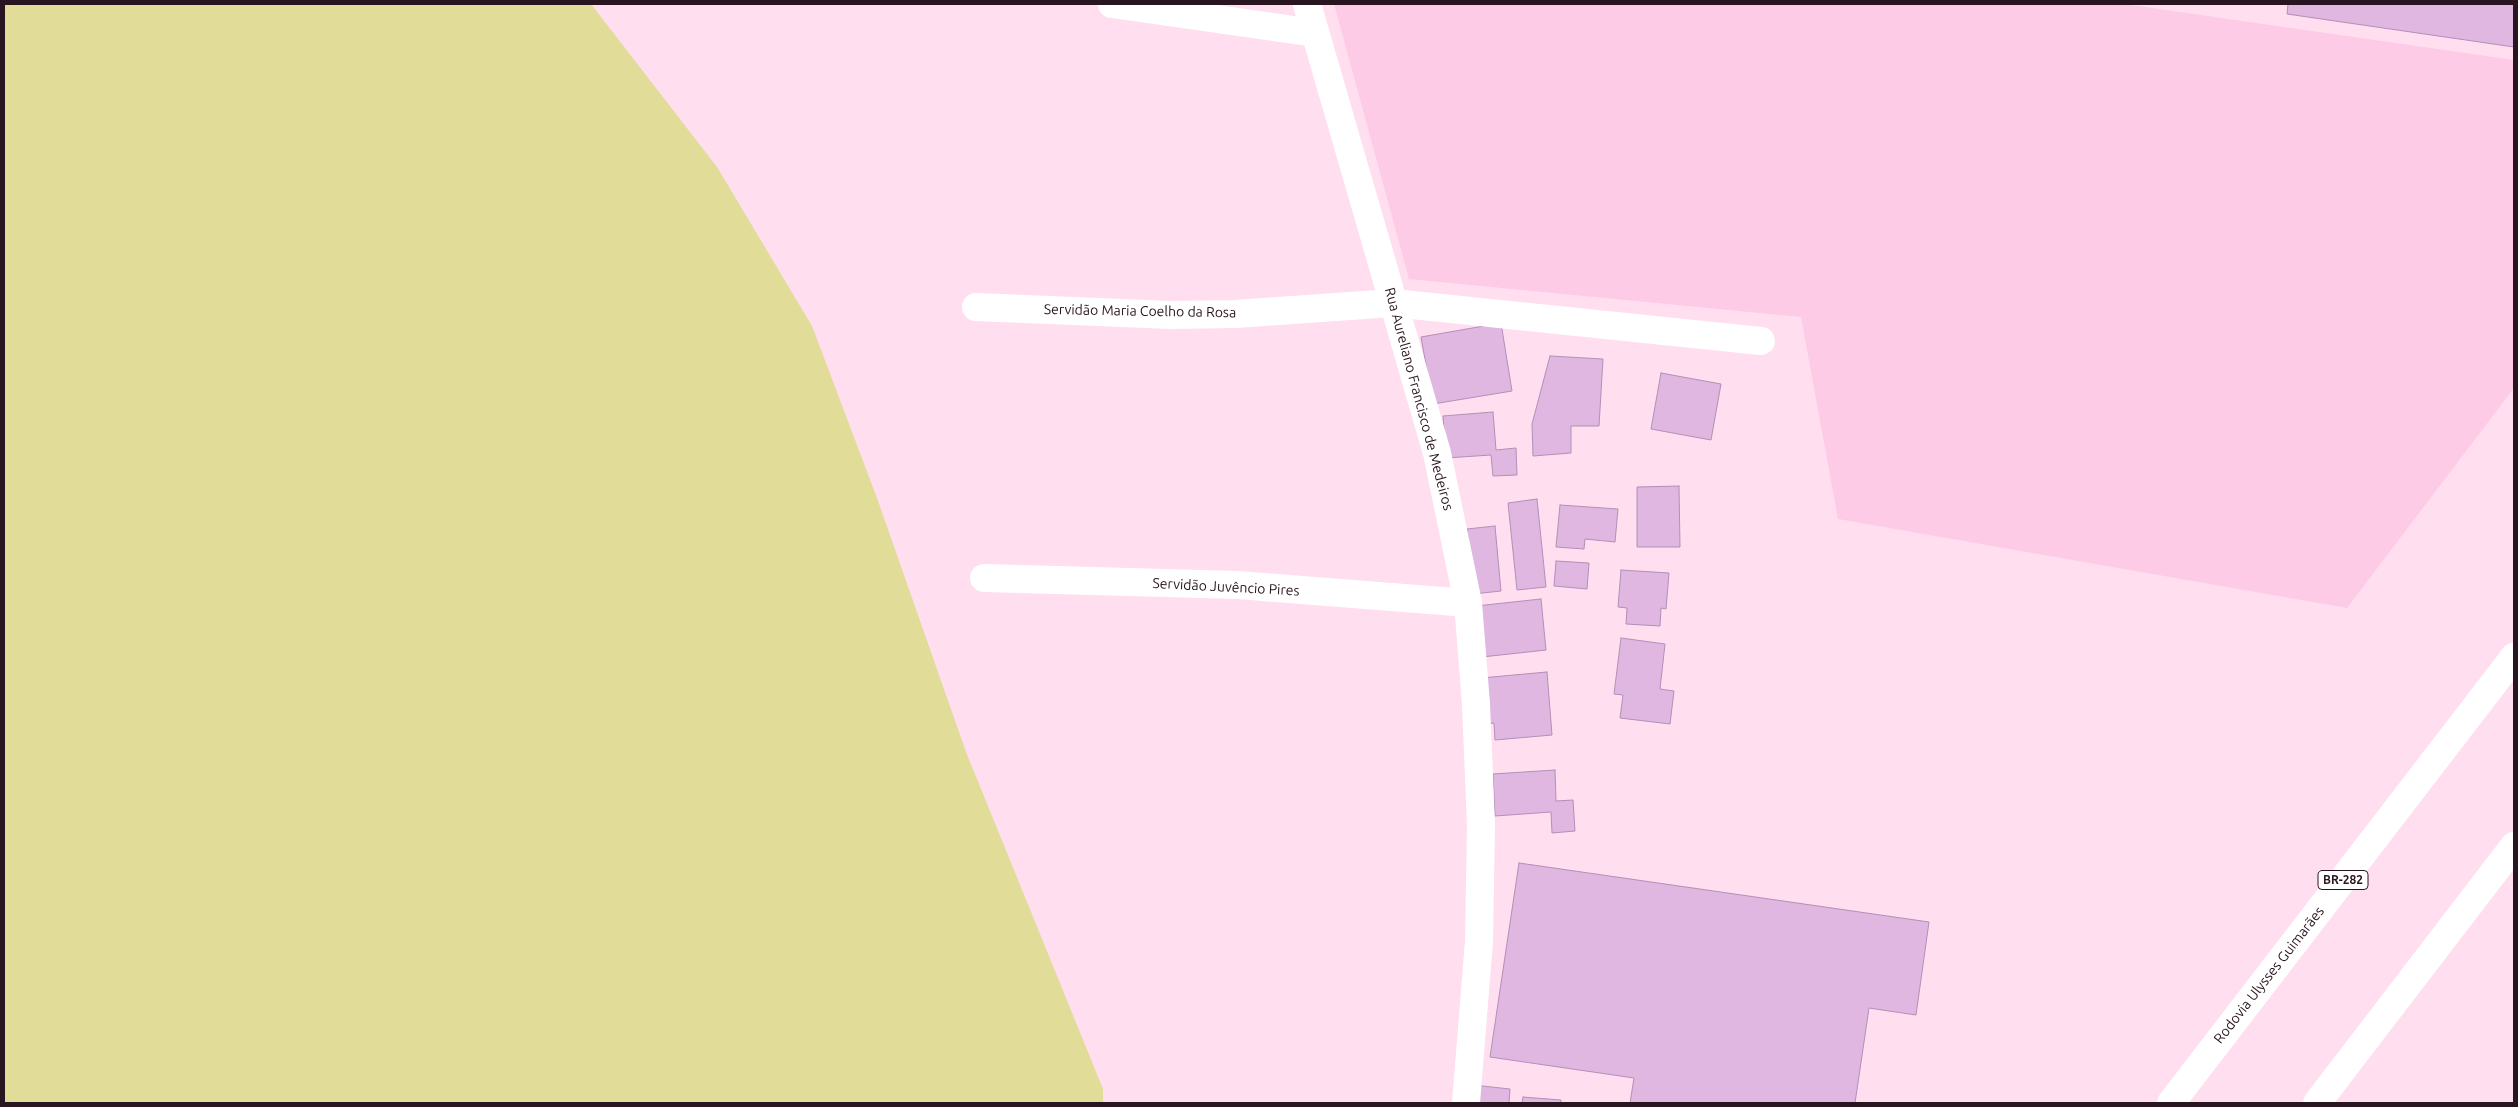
<!DOCTYPE html>
<html>
<head>
<meta charset="utf-8">
<style>
  body { margin:0 }
  #map { position:relative; width:2518px; height:1107px; overflow:hidden; background:#ffdeef; font-family:Ubuntu,sans-serif }
  canvas { display:block }
  .frame { position:absolute; inset:0; border:5px solid #281520; pointer-events:none }
</style>
</head>
<body>
<div id="map">
<canvas width="2518" height="1107"></canvas>
<div class="frame"></div>
</div>
<script>
const ctx = document.querySelector('canvas').getContext('2d');
ctx.lineJoin = 'round';
function fill(path, color) {
  ctx.fillStyle = color;
  ctx.fill(path, 'evenodd');
}
function shape(rows) {
  const path = new Path2D();
  for (const r of rows) {
    path.moveTo(r[0], r[1]);
    for (let i = 2; i < r.length; i += 2) path.lineTo(r[i], r[i + 1]);
  }
  return path;
}
function trace(path, color, width, dash) {
  ctx.strokeStyle = color;
  ctx.lineWidth = width;
  ctx.lineCap = dash ? 'butt' : 'round';
  ctx.setLineDash(dash || []);
  ctx.stroke(path);
}
function write(font, color, halo, rows, align = 'center') {
  ctx.font = font + ' Ubuntu,sans-serif';
  ctx.lineWidth = 4.5;
  ctx.setLineDash([]);
  ctx.textBaseline = 'middle';
  ctx.strokeStyle = halo;
  ctx.fillStyle = color;
  for (const [text, x, y, turn = 0] of rows) {
    ctx.save();
    ctx.translate(x, y);
    ctx.rotate((+turn || 0) * Math.PI / 180);
    ctx.textAlign = isNaN(turn) ? turn : align;
    if (halo) ctx.strokeText(text, 0, 0);
    ctx.fillText(text, 0, 0);
    ctx.restore();
  }
}
fill(shape([
  [1334,4,2124,4,2514,60,2514,388,2347,608,1838,519,1801,317,1409,279]
]), '#fdcbe6');
fill(shape([
  [4,4,591,4,717,167,812,326,877,498,966,752,1103,1089,1103,1103,4,1103]
]), '#e1dc97');
const building = shape([
  [2288,4,2514,4,2514,47,2287,14,2288,4],
  [1501,323,1512,391,1433,404,1421,337,1501,323],
  [1550,356,1603,359,1599,426,1571,426,1571,453,1533,456,1532,424,1550,356],
  [1661,373,1721,384,1711,440,1651,429,1661,373],
  [1493,412,1496,450,1516,448,1517,475,1493,476,1491,455,1446,458,1443,416,1493,412],
  [1679,486,1680,547,1637,547,1637,487,1679,486],
  [1537,499,1546,587,1517,590,1508,503,1537,499],
  [1560,505,1618,509,1615,542,1585,539,1584,549,1556,547,1560,505],
  [1495,526,1501,591,1473,594,1467,529,1495,526],
  [1556,561,1589,563,1587,589,1554,586,1556,561],
  [1621,570,1669,573,1666,609,1661,608,1660,626,1626,624,1627,608,1618,607,1621,570],
  [1541,599,1546,650,1482,657,1476,606,1541,599],
  [1621,638,1665,644,1660,689,1674,691,1670,724,1620,718,1623,695,1614,694,1621,638],
  [1547,672,1552,735,1495,740,1494,723,1485,724,1481,678,1547,672],
  [1555,770,1556,801,1573,800,1575,831,1552,833,1551,812,1495,816,1493,774,1555,770],
  [1519,863,1929,922,1916,1015,1869,1008,1855,1103,1630,1103,1634,1078,1490,1057,1519,863],
  [1473,1085,1510,1089,1509,1103,1471,1103,1473,1085],
  [1523,1097,1561,1100,1561,1103,1522,1103,1523,1097]
]);
fill(building, '#dfb7e1');
trace(building, '#b48eb6', 1);
trace(shape([
  [1112,4,1315,33],
  [976,307,1171,315,1235,314,1393,303,1761,341],
  [984,578,1238,585,1468,603],
  [2317,1103,2514,846]
]), '#fff', 28);
trace(shape([
  [1307,4,1437,453,1468,603,1476,704,1481,825,1479,941,1466,1103]
]), '#fff', 28);
trace(shape([
  [2171,1103,2514,657]
]), '#fff', 28);
for (const [x, y, w] of [
  [2343,880,50]
]) {
  const box = new Path2D();
  box.roundRect(x - w / 2, y - 9.5, w, 19, 4);
  ctx.fillStyle = '#fff';
  ctx.fill(box);
  trace(box, '#281520', 1);
}
write('bold 12px', '#281520', null, [
  ["BR-282",2343,880]
]);
write('14px', '#281520', '#fff', [
  ["Servidão Maria Coelho da Rosa",1140,311,1],
  ["Rua Aureliano Francisco de Medeiros",1419,399,75],
  ["Servidão Juvêncio Pires",1226,587,3],
  ["Rodovia Ulysses Guimarães",2269,975,-52]
]);
</script>
</body>
</html>
